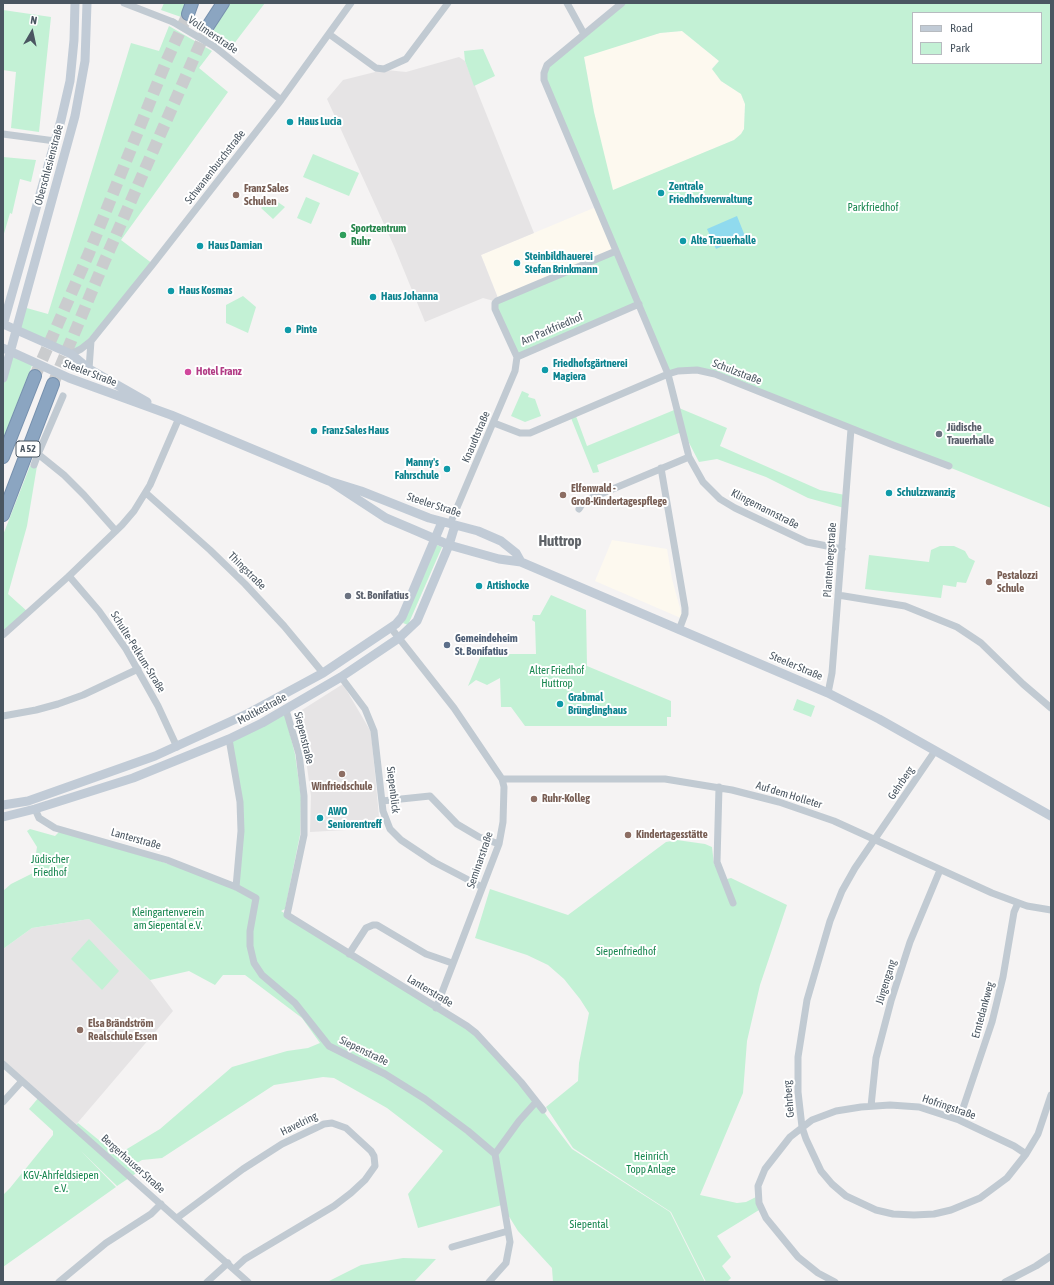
<!DOCTYPE html>
<html>
<head>
<meta charset="utf-8">
<style>
  body { margin:0 }
  #map { position:relative; width:1054px; height:1285px; overflow:hidden; background:#f5f3f3; font-family:"Asap Condensed",sans-serif }
  canvas { display:block }
  .frame { position:absolute; inset:0; border:4px solid #4a5661; pointer-events:none }
  .legend { position:absolute; left:912px; top:12px; width:130px; height:52px; box-sizing:border-box; background:#fff; border:1px solid #b7bbc0; margin:0; padding:5px 7px; list-style:none; font-size:12px; color:#4a5661 }
  .legend li { display:flex; align-items:center; gap:8px; height:20px }
  .legend b { width:20px; border:1px solid #b7bbc0 }
  .north { position:absolute; left:12px; top:12px; width:40px; height:40px; -webkit-text-stroke:3px #fff; paint-order:stroke; rotate:9deg; font-size:11px; font-weight:700; line-height:16px; text-align:center; color:#4a5661 }
  .north::after { content:''; display:block; margin:auto; width:14px; height:18px; background:#4a5661; clip-path:polygon(50% 0,100% 100%,50% 72%,0 100%) }
</style>
</head>
<body>
<div id="map">
<canvas width="1054" height="1285"></canvas>
<div class="frame"></div>
<ul class="legend">
<li><b style="height:5px;background:#c1cbd6"></b>Road</li>
<li><b style="height:11px;background:#c3f1d5"></b>Park</li>
</ul>
<div class="north">N</div>
</div>
<script>
const ctx = document.querySelector('canvas').getContext('2d');
ctx.lineJoin = 'round';
function fill(path, color) {
  ctx.fillStyle = color;
  ctx.fill(path, 'evenodd');
}
function shape(rows) {
  const path = new Path2D();
  for (const r of rows) {
    path.moveTo(r[0], r[1]);
    for (let i = 2; i < r.length; i += 2) path.lineTo(r[i], r[i + 1]);
  }
  return path;
}
function trace(path, color, width, dash) {
  ctx.strokeStyle = color;
  ctx.lineWidth = width;
  ctx.lineCap = dash ? 'butt' : 'round';
  ctx.setLineDash(dash || []);
  ctx.stroke(path);
}
function write(font, color, halo, rows, align = 'center') {
  ctx.font = font + ' "Asap Condensed",sans-serif';
  ctx.lineWidth = 4;
  ctx.setLineDash([]);
  ctx.textBaseline = 'middle';
  ctx.strokeStyle = halo;
  ctx.fillStyle = color;
  for (const [text, x, y, turn = 0] of rows) {
    ctx.save();
    ctx.translate(x, y);
    ctx.rotate((+turn || 0) * Math.PI / 180);
    ctx.textAlign = isNaN(turn) ? turn : align;
    if (halo) ctx.strokeText(text, 0, 0);
    ctx.fillText(text, 0, 0);
    ctx.restore();
  }
}
fill(shape([
  [682,31,719,61,712,68,721,81,741,94,745,104,744,129,741,134,734,140,612,191,594,112,584,56,660,33],
  [596,207,615,251,498,298,481,255],
  [612,540,667,549,672,579,683,619,595,581]
]), '#fdf9ef');
fill(shape([
  [459,57,465,61,534,233,481,255,498,298,494,301,483,298,425,322,394,246,327,99,343,80,375,72,377,69,406,72],
  [343,684,371,732,379,816,383,828,310,832,311,796,305,752,294,715],
  [89,919,150,980,173,1011,74,1127,3,1063,3,949,32,928]
]), '#e6e4e5');
fill(shape([
  [164,3,187,3,181,17,161,10],
  [230,3,265,3,230,49,210,36],
  [623,3,1051,3,1051,508,714,373,668,373,545,79,546,69],
  [913,13,1041,13,1041,63,913,63],
  [682,31,719,61,712,69,721,81,741,94,745,104,744,129,741,134,734,140,613,190,594,112,584,57,660,33],
  [3,10,51,17,39,132,11,128,16,72,3,70],
  [169,26,212,51,199,68,228,92,121,240,153,264,77,352,17,330,23,307,48,314,131,43,159,51],
  [483,49,495,76,474,86,465,61,464,51],
  [313,154,359,173,349,196,303,177],
  [3,157,36,160,31,182,20,179,12,214,10,213,3,237],
  [306,197,320,203,311,224,297,218],
  [272,198,285,207,273,219,261,208],
  [615,251,638,304,517,356,495,308,497,301],
  [243,296,256,307,248,333,226,323,226,305],
  [11,354,33,363,3,439,3,358,9,360],
  [522,391,529,394,528,397,535,399,541,416,525,422,511,416],
  [679,408,727,428,720,446,820,490,845,495,844,508,808,498,766,477,717,459,699,462,686,437,679,433,597,465,599,472,593,473,571,418,576,416,587,446],
  [30,466,37,466,27,526,8,594,28,612,3,634,3,535],
  [435,544,442,547,408,625,403,623],
  [940,546,954,546,965,551,969,558,975,561,966,583,957,582,956,587,943,585,941,598,865,589,869,555,929,562,931,550],
  [551,595,586,610,587,666,671,701,671,717,667,717,667,726,525,726,511,707,501,707,500,678,487,685,476,680,468,686,484,648,499,654,536,654,535,622,532,620,533,615,540,615],
  [797,699,815,706,811,717,793,710],
  [284,711,295,754,301,797,300,835,285,909,281,911,467,1026,521,1082,572,1149,670,1212,705,1282,553,1282,552,1268,518,1231,502,1205,418,1228,408,1194,443,1151,387,1108,334,1078,323,1077,274,1085,162,1158,142,1160,132,1166,138,1172,117,1186,81,1151,116,1187,3,1267,3,1195,10,1188,53,1135,53,1131,29,1109,39,1097,74,1127,78,1123,117,1155,160,1129,232,1067,287,1051,308,1048,320,1043,302,1018,245,975,223,975,215,985,189,971,150,980,89,919,32,928,3,949,3,891,11,884,33,873,37,847,27,831,30,829,55,836,59,832,100,841,237,887,241,831,229,739],
  [677,840,705,844,712,847,714,864,727,879,731,878,787,905,760,985,747,1041,743,1093,700,1195,737,1203,746,1202,756,1197,759,1210,717,1236,731,1257,722,1266,731,1278,727,1282,706,1282,671,1212,573,1148,546,1107,578,1081,579,1063,589,1013,580,999,564,979,548,965,527,955,475,938,490,889,568,915,666,842],
  [89,939,119,971,102,990,71,959],
  [403,1258,436,1259,414,1282,327,1282,361,1265]
]), '#c3f1d5');
fill(shape([
  [737,216,745,236,716,249,707,229]
]), '#90daee');
trace(shape([
  [35,376,89,253,166,62,188,14],
  [53,384,105,260,208,26]
]), '#caccce', 12, [12, 6]);
const highway = shape([
  [188,14,192,3],
  [208,26,223,3],
  [3,457,35,376],
  [3,515,53,384]
]);
trace(highway, '#7690ad', 14);
trace(shape([
  [124,3,173,22],
  [567,3,584,34],
  [622,3,547,65,544,73,544,80,668,374,689,457,703,482,720,499,735,508,807,542,842,549],
  [329,34,376,68,384,69,406,59,448,3],
  [215,47,281,100],
  [3,134,55,141],
  [71,354,81,349,91,341,153,264,281,100,351,3],
  [517,357,495,309,495,303,497,301,616,251],
  [517,357,639,304],
  [89,369,91,341],
  [63,396,38,454,64,475,84,495,116,531],
  [494,423,520,433,530,433,668,374,678,371,697,370,715,374,893,445,949,466],
  [34,465,38,454],
  [661,468,685,608,685,614,679,630],
  [146,493,210,550,245,584,284,626,323,673],
  [579,509,584,501,689,457],
  [450,524,515,371,517,357],
  [69,576,99,611,126,649,158,706,177,747],
  [838,595,905,606,957,627,981,643,1023,684,1051,708],
  [391,628,454,708,502,779,504,787,503,822,499,844,436,1008],
  [3,635,69,576,122,525,134,511,150,485,179,418],
  [341,677,365,709,374,731,383,811,390,829,401,840,434,862,482,887],
  [828,693,832,673,851,429],
  [286,710,299,754,304,796,304,835,287,915,467,1026,476,1033,521,1082,543,1110],
  [3,716,36,710,58,704,83,695,138,669],
  [229,739,240,802,241,831,236,887],
  [935,751,855,868,842,891,830,921,807,1000,798,1057,798,1092,802,1127,806,1139,821,1171,832,1184,846,1196,876,1210,893,1214,914,1215,934,1214,951,1210,980,1198,1007,1178,1026,1154,1038,1134,1051,1095],
  [502,779,665,779,732,790,779,802,834,821,992,893,1027,906,1051,910],
  [719,787,717,862,733,903],
  [382,801,430,796,457,824,479,837,499,844],
  [35,809,39,818,55,828,167,860,236,887,256,898,250,931,250,946,254,963,262,975,295,1003,329,1046,385,1074,425,1099,468,1131,495,1154],
  [349,954,366,928,373,925,377,925,426,954,452,963],
  [3,1064,248,1282],
  [3,1102,22,1081],
  [871,1106,876,1058,891,1001,910,942,940,870],
  [959,1120,992,1022,1003,977,1014,912,1018,903],
  [495,1154,519,1121,536,1102],
  [177,1218,243,1169,282,1144,324,1124,332,1123,346,1128,371,1151,374,1156,375,1166,365,1180,351,1193,334,1206,245,1259,234,1269],
  [452,1247,508,1231],
  [59,1282,106,1243,151,1214,161,1204],
  [207,1282,228,1263],
  [489,1282,506,1263,510,1242,495,1154],
  [835,1282,818,1273,798,1257,766,1218,759,1203,758,1186,765,1169,790,1137,812,1120,836,1111,861,1107,890,1105,919,1107,959,1120,1014,1146,1026,1154],
  [1005,1282,1036,1266,1051,1256]
]), '#c1cad2', 7);
trace(shape([
  [3,324,71,354,89,369,147,402],
  [3,325,61,120,70,81,74,40,75,3],
  [3,348,69,378,171,415,329,481,361,491,429,518,478,531,501,541,516,553,521,562],
  [3,378,75,116,85,61,87,3],
  [331,482,386,518,412,529,449,545,499,559,521,562,828,693,879,719,1051,816],
  [3,805,28,801,155,756,249,713,323,673,396,624,402,617,442,522],
  [3,817,35,809,133,778,229,739,262,723,341,677,399,638,417,621,449,545,455,525]
]), '#c1cbd6', 9);
trace(highway, '#8ba5c1', 12);
trace(shape([
  [173,22,215,47]
]), '#c1cad2', 7);
for (const [x, y, r, color] of [
  [290,122,4,"#0f9aa8"],
  [661,193,4,"#0f9aa8"],
  [236,195,4,"#8d6e63"],
  [343,235,4,"#2e9e5b"],
  [683,241,4,"#0f9aa8"],
  [200,246,4,"#0f9aa8"],
  [517,263,4,"#0f9aa8"],
  [171,291,4,"#0f9aa8"],
  [373,297,4,"#0f9aa8"],
  [288,330,4,"#0f9aa8"],
  [545,370,4,"#0f9aa8"],
  [188,372,4,"#d1479c"],
  [314,431,4,"#0f9aa8"],
  [939,434,4,"#6b7280"],
  [447,469,4,"#0f9aa8"],
  [889,493,4,"#0f9aa8"],
  [563,495,4,"#8d6e63"],
  [989,582,4,"#8d6e63"],
  [479,586,4,"#0f9aa8"],
  [348,596,4,"#6b7280"],
  [447,645,4,"#5c6f8a"],
  [560,704,4,"#0f9aa8"],
  [342,774,4,"#8d6e63"],
  [534,799,4,"#8d6e63"],
  [320,818,4,"#0f9aa8"],
  [628,835,4,"#8d6e63"],
  [80,1030,4,"#8d6e63"]
]) {
  const dot = new Path2D();
  dot.arc(x, y, r, 0, 2 * Math.PI);
  ctx.fillStyle = color;
  ctx.fill(dot);
  trace(dot, '#fff', 1.5);
}
for (const [x, y, w] of [
  [28,449,24]
]) {
  const box = new Path2D();
  box.roundRect(x - w / 2, y - 8, w, 16, 3);
  ctx.fillStyle = '#fff';
  ctx.fill(box);
  trace(box, '#4a5661', 1);
}
write('bold 10px', '#4a5661', null, [
  ["A 52",28,449]
]);
write('11px', '#4a5661', '#fff', [
  ["Vollmerstraße",213,35,34],
  ["Oberschlesienstraße",49,165,-75],
  ["Schwanenbuschstraße",215,167,-52],
  ["Am Parkfriedhof",552,329,-23],
  ["Schulzstraße",737,372,21],
  ["Steeler Straße",90,373,21],
  ["Knaudtstraße",476,437,-67],
  ["Steeler Straße",434,505,18],
  ["Klingemannstraße",765,509,27],
  ["Plantenbergstraße",830,560,-86],
  ["Thingstraße",247,571,45],
  ["Schulte-Pelkum-Straße",138,652,58],
  ["Steeler Straße",796,666,23],
  ["Moltkestraße",262,709,-28],
  ["Siepenstraße",304,738,76],
  ["Gehrberg",901,783,-56],
  ["Siepenblick",393,790,83],
  ["Auf dem Holleter",789,795,17],
  ["Lanterstraße",136,839,16],
  ["Seminarstraße",480,860,-71],
  ["Jürgengang",886,982,-73],
  ["Lanterstraße",430,991,31],
  ["Erntedankweg",983,1010,-75],
  ["Siepenstraße",364,1051,26],
  ["Gehrberg",789,1099,-95],
  ["Hofringstraße",949,1107,19],
  ["Havelring",299,1124,-26],
  ["Bergerhauser Straße",133,1164,42]
]);
write('bold 11px', '#0d838f', '#fff', [
  ["Haus Lucia",298,122],
  ["Zentrale",669,187],
  ["Friedhofsverwaltung",669,200],
  ["Alte Trauerhalle",691,241],
  ["Haus Damian",208,246],
  ["Steinbildhauerei",525,257],
  ["Stefan Brinkmann",525,270],
  ["Haus Kosmas",179,291],
  ["Haus Johanna",381,297],
  ["Pinte",296,330],
  ["Friedhofsgärtnerei",553,364],
  ["Magiera",553,377],
  ["Franz Sales Haus",322,431],
  ["Manny's",439,463,"right"],
  ["Fahrschule",439,476,"right"],
  ["Schulzzwanzig",897,493],
  ["Artishocke",487,586],
  ["Grabmal",568,698],
  ["Brünglinghaus",568,711],
  ["AWO",328,812],
  ["Seniorentreff",328,825]
], 'left');
write('bold 11px', '#785e54', '#fff', [
  ["Franz Sales",244,189],
  ["Schulen",244,202],
  ["Elfenwald -",571,489],
  ["Groß-Kindertagespflege",571,502],
  ["Pestalozzi",997,576],
  ["Schule",997,589],
  ["Winfriedschule",342,787,"center"],
  ["Ruhr-Kolleg",542,799],
  ["Kindertagesstätte",636,835],
  ["Elsa Brändström",88,1024],
  ["Realschule Essen",88,1037]
], 'left');
write('11px', '#17864f', '#fff', [
  ["Parkfriedhof",873,208],
  ["Alter Friedhof",557,671],
  ["Huttrop",557,684],
  ["Jüdischer",50,860],
  ["Friedhof",50,873],
  ["Kleingartenverein",168,913],
  ["am Siepental e.V.",168,926],
  ["Siepenfriedhof",626,952],
  ["Heinrich",651,1157],
  ["Topp Anlage",651,1170],
  ["KGV-Ahrfeldsiepen",61,1176],
  ["e.V.",61,1189],
  ["Siepental",589,1225]
]);
write('bold 11px', '#27864d', '#fff', [
  ["Sportzentrum",351,229],
  ["Ruhr",351,242]
], 'left');
write('bold 11px', '#b23c85', '#fff', [
  ["Hotel Franz",196,372]
], 'left');
write('bold 11px', '#5b616d', '#fff', [
  ["Jüdische",947,428],
  ["Trauerhalle",947,441],
  ["St. Bonifatius",356,596]
], 'left');
write('bold 11px', '#4e5e75', '#fff', [
  ["Gemeindeheim",455,639],
  ["St. Bonifatius",455,652]
], 'left');
write('bold 15px', '#5f6368', '#fff', [
  ["Huttrop",560,541]
]);
</script>
</body>
</html>
